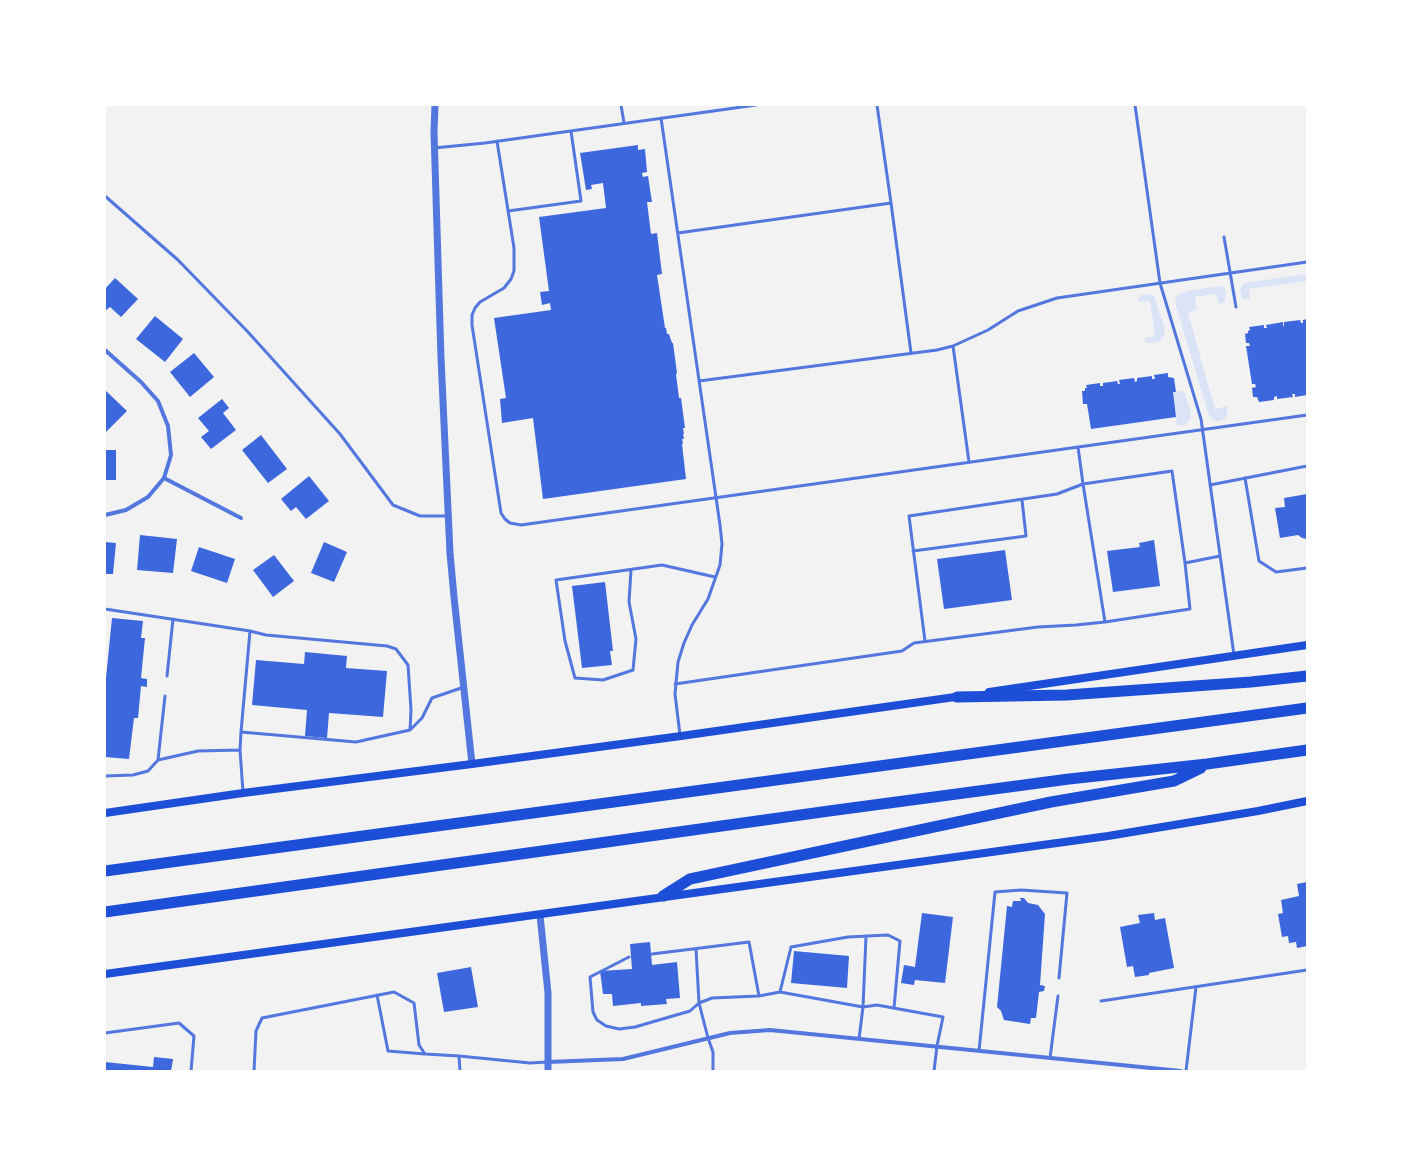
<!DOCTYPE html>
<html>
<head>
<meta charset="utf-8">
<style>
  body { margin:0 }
  #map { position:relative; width:1412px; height:1176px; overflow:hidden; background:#f2f2f2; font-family:"Varela Round",sans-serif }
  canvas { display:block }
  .frame { position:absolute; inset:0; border:106px solid #fff; pointer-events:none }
</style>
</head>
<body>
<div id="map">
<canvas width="1412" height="1176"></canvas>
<div class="frame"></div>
</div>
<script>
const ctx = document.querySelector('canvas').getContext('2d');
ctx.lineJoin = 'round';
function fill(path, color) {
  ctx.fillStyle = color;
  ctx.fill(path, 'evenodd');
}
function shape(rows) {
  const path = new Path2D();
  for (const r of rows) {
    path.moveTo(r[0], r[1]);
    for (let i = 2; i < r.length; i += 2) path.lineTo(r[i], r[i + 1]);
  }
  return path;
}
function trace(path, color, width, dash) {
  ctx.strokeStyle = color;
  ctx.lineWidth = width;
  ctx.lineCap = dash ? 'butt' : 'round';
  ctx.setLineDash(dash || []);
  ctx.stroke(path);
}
fill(shape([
  [1307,274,1307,281,1249,289,1250,300,1242,299,1240,289,1244,283],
  [1219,286,1224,287,1226,291,1225,302,1219,304,1216,294,1195,297,1197,310,1188,313,1215,409,1227,406,1227,415,1225,418,1221,421,1216,421,1212,419,1208,413,1175,303,1176,297,1180,294,1188,291],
  [1148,294,1154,296,1165,330,1164,336,1161,340,1158,342,1149,343,1145,342,1145,338,1155,336,1150,301,1138,302,1138,299,1141,295],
  [1184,391,1191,412,1191,419,1184,425,1177,426,1173,392]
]), '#dbe4f7');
fill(shape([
  [638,145,638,150,645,149,647,172,642,173,643,177,648,176,652,202,647,202,651,234,657,233,662,274,657,275,665,328,666,328,667,334,669,334,672,343,673,343,677,373,676,374,679,398,681,398,685,428,683,428,684,434,683,434,684,439,682,439,683,444,682,444,686,479,543,499,533,418,502,423,500,399,506,398,494,318,551,310,550,303,542,305,540,292,549,291,539,217,606,208,603,183,591,185,592,189,586,190,580,153],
  [115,278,138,299,121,317,110,307,105,311,105,289],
  [155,316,183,339,165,362,136,339],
  [1307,319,1307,395,1295,397,1295,394,1292,394,1293,397,1277,399,1277,396,1274,397,1274,400,1259,402,1257,397,1253,397,1252,388,1256,387,1255,384,1252,384,1246,346,1250,346,1249,343,1246,343,1245,334,1248,333,1248,331,1250,330,1249,327,1264,325,1264,328,1267,328,1266,325,1283,322,1283,326,1284,326,1284,322,1300,320,1301,323,1303,323,1303,320],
  [194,353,214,377,190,397,170,372],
  [1168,373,1168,377,1174,378,1176,392,1173,392,1176,417,1091,429,1087,404,1083,404,1082,391,1085,391,1085,388,1087,388,1086,385,1100,383,1100,386,1103,386,1103,383,1117,381,1118,384,1120,384,1119,380,1134,378,1135,382,1137,381,1137,378,1152,376,1152,379,1155,379,1154,375],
  [105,390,127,411,105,433],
  [222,399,229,408,223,413,236,430,211,449,201,437,209,431,198,418],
  [261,435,287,469,268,483,242,450],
  [105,450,116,450,116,480,105,480],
  [309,476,329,501,306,519,296,507,291,511,281,499],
  [1307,494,1307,539,1302,538,1298,535,1280,538,1275,508,1285,507,1284,498],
  [140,535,177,539,173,573,137,570],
  [1154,540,1160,586,1113,592,1107,551,1140,547,1139,543],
  [105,542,116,543,113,574,105,574],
  [324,542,347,552,334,582,311,573],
  [199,547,235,559,227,583,191,571],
  [1005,550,1012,600,944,609,937,559],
  [274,555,294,581,273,597,253,570],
  [605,582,613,651,610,651,612,665,582,668,572,586],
  [112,618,143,621,141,638,145,638,141,678,147,679,147,687,141,686,138,718,134,718,129,759,105,757,105,688],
  [305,652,347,656,346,668,387,671,383,717,329,713,327,738,305,736,307,710,252,705,256,660,304,664],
  [1307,882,1307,946,1297,948,1296,942,1289,943,1288,936,1282,937,1278,914,1283,913,1281,900,1299,896,1297,884],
  [1020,898,1024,898,1028,903,1038,905,1045,914,1040,985,1045,986,1044,991,1039,992,1036,1018,1031,1018,1030,1024,1004,1020,1001,1011,997,1007,1007,906,1012,907,1013,901,1021,901],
  [922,913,953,917,945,983,915,980,914,985,901,983,904,965,915,967],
  [1154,913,1155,920,1165,918,1174,968,1149,973,1149,975,1135,977,1133,966,1127,967,1120,927,1140,923,1138,915],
  [650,942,652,965,677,962,680,998,666,999,667,1004,641,1006,641,1003,613,1006,612,994,603,994,600,971,632,969,630,944],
  [794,951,849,956,847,988,791,983],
  [471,967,478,1007,444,1012,437,973],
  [154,1057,173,1059,171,1071,105,1071,105,1062,153,1067]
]), '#3d67dc');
trace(shape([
  [621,105,624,123],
  [877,105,891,203],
  [1135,105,1160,283,1201,419,1234,655],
  [661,118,720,525,722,544,720,565,708,599,692,625,684,643,678,662,675,694,680,735],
  [497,141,514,248,514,271,511,279,504,288,480,302,475,308,472,315,472,325,501,513,505,519,510,523,521,525,1307,415],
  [434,148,485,143,756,105],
  [105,196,178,260,248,332,340,434,393,505,420,516,448,516],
  [508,211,581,201,571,131],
  [678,233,891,203,911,353],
  [1224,237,1236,307],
  [953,346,969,462],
  [699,381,937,350,953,346,988,330,1018,311,1057,298,1307,262],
  [1245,478,1259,561,1276,572,1307,568],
  [1210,485,1307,466],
  [913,551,1026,536,1022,500],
  [1185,563,1190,609,1105,622,1083,484,1172,471,1185,563,1220,556],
  [631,570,629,602,636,639,633,670,603,680,575,678,565,641,556,580,662,565,715,577],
  [105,609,250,631],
  [925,641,909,516,1057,494,1083,484,1078,447],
  [167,676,173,619],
  [675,684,902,651,914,643,1038,627,1076,625,1105,622],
  [410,730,411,710,408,665,396,649,387,646,266,635,250,631,241,732,356,742,410,730,422,718,432,698,464,687],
  [241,732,240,750,243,792],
  [158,760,165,696],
  [105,776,133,775,148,771,158,760,198,751,240,750],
  [696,949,699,1003,708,1038,713,1052,713,1071],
  [652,954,749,942,759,996],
  [629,957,590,977,593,1012,597,1020,606,1026,619,1029,635,1027,690,1011,699,1003,712,998,759,996,780,992,791,947,848,937,888,935,900,941,894,1008],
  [780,992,863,1007,866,936],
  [377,995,388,1051,425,1054],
  [1101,1001,1307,970],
  [105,1033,179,1023,194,1036,191,1071],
  [859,1039,863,1007,877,1005,943,1017,937,1046,934,1071],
  [979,1051,995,892,1021,890,1067,893,1059,978],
  [459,1056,460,1071],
  [1050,1058,1058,996],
  [254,1071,256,1031,262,1018,394,992,414,1003,419,1045,425,1054,459,1056,530,1063,548,1062],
  [1186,1071,1196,987]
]), '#5277de', 3);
trace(shape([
  [105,350,141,382,158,401,168,426,171,455,164,478,148,497,126,510,105,515],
  [164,478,241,518],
  [548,1062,623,1059,730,1033,770,1030,1181,1071]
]), '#5277de', 4);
trace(shape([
  [435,105,434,132,441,358,450,553,454,597,472,764],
  [540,915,548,993,548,1071]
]), '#5277de', 7);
trace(shape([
  [989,692,1307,645],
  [105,813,243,793,472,764,681,736,962,696],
  [105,974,1108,836,1258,811,1307,801]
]), '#1d4ed8', 8);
trace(shape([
  [957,697,1067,695,1251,682,1307,676],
  [105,871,1307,708],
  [663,896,690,879,1051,802,1174,781,1201,768],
  [105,912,829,811,1069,779,1207,764,1307,750]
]), '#1d4ed8', 11);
</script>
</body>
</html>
